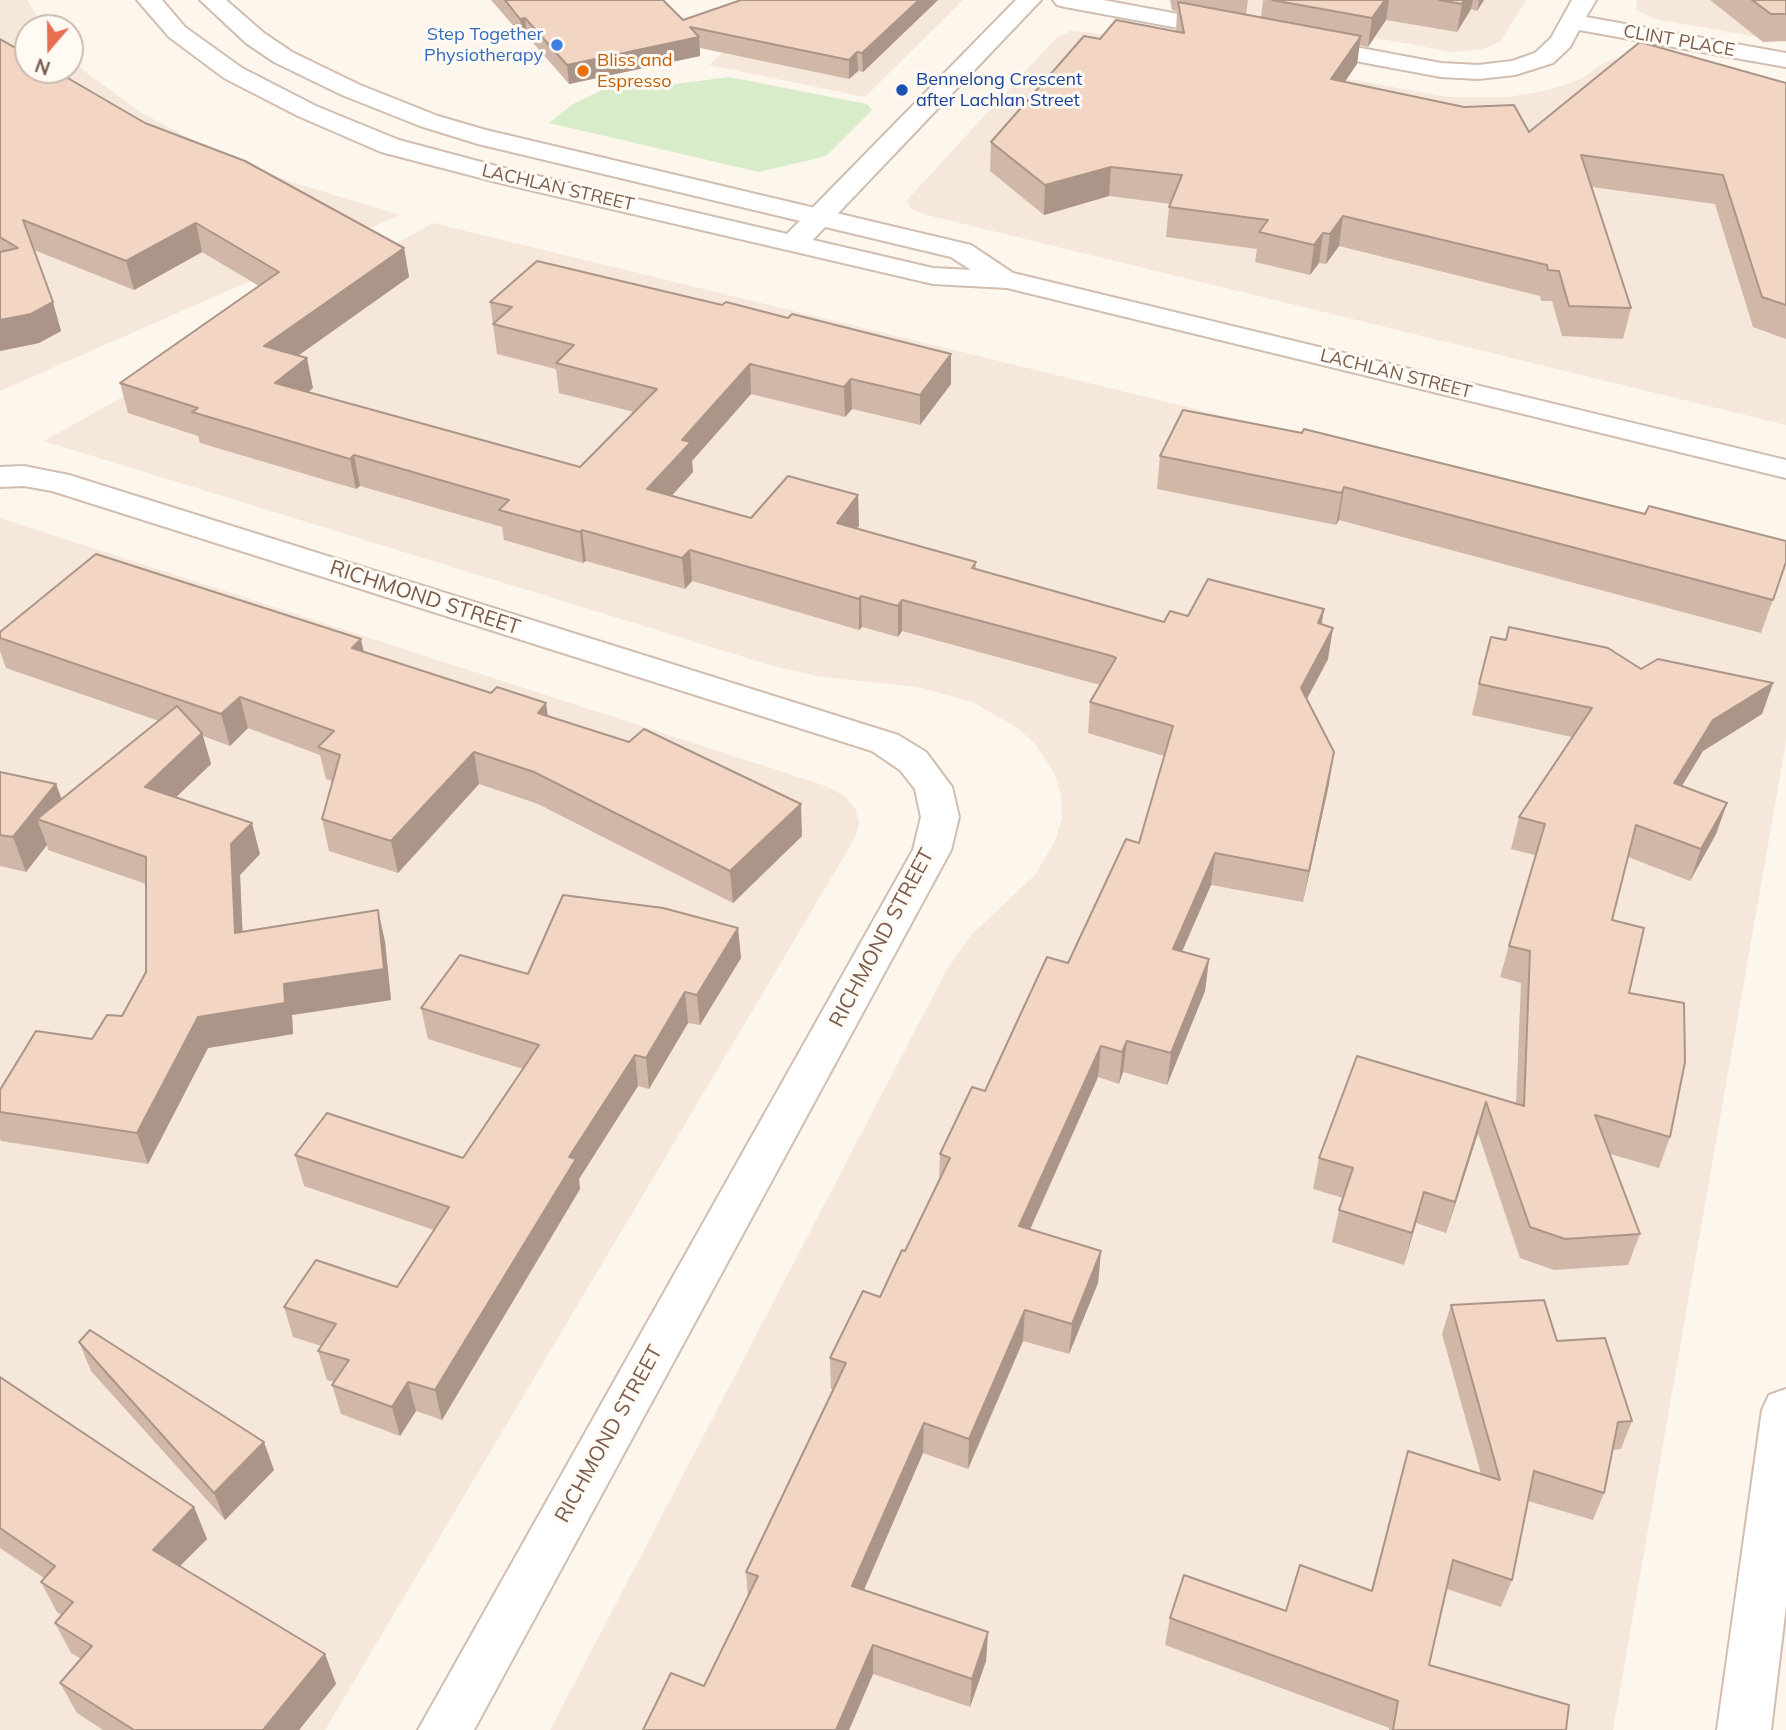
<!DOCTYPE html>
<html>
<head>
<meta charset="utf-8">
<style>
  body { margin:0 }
  #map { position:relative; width:1786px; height:1730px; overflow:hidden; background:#fdf6ec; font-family:Mulish,sans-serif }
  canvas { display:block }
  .north { position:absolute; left:14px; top:14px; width:70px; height:70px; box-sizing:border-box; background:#fffaf3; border:2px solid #cabbb1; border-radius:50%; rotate:200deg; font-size:19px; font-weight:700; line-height:28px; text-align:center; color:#7a5c4d }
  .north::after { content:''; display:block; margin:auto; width:24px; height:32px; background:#e76f51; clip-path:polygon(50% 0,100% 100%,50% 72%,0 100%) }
</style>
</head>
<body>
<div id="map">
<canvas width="1786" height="1730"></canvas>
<div class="north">N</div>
</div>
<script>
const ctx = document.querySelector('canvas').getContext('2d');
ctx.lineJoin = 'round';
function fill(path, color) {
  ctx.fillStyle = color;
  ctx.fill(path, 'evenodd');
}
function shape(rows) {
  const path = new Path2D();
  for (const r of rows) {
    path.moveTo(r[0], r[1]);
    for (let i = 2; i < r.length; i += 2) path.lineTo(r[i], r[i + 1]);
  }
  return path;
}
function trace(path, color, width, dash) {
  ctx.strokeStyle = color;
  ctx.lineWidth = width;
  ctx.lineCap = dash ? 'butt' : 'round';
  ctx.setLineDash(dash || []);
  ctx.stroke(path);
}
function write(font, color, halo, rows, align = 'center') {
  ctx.font = font + ' Mulish,sans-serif';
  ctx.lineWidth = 6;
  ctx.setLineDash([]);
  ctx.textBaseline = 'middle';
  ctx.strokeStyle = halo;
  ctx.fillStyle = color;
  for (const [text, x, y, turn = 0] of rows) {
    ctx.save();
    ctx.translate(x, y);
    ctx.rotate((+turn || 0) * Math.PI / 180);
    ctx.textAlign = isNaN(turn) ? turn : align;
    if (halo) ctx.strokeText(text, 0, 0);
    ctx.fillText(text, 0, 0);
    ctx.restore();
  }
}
fill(shape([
  [0,0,27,0,45,28,28,28,28,70,70,70,70,57,88,74,140,112,206,147,285,180,400,215,0,391],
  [783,0,963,0,865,97,709,65],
  [1164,0,1526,0,1500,42,1483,49,1453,52],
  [1637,0,1786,0,1786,42,1655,19,1636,10],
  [1070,31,1089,32,1448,97,1508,97,1549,90,1581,79,1605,62,1617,58,1786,87,1786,425,923,214,910,208,907,200,1056,38],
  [433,223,1786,553,1786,742,1613,1730,550,1730,946,971,972,934,1035,875,1055,841,1062,818,1061,795,1054,773,1036,745,1019,729,973,702,917,687,816,676,770,665,44,441],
  [0,518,826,786,846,797,856,810,859,824,855,838,325,1730,0,1730]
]), '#f5e8da');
fill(shape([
  [729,77,867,104,872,110,826,156,759,172,549,123,573,104,604,89,660,86]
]), '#d8ecc9');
const minor = shape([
  [1016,0,1041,0,804,249,784,249,780,243,784,237,1016,0],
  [1053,0,1103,0,1227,23,1235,25,1239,30,1235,35,1227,37,1065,7,1057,5,1053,0],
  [1572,0,1596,0,1586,17,1786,53,1786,67,1579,30,1570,47,1553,63,1515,75,1478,79,1441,77,1307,52,1298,50,1295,45,1298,40,1307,38,1441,63,1478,65,1512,61,1535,53,1551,38,1572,0],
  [24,466,69,475,898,735,926,752,952,787,959,817,951,850,474,1730,418,1730,913,850,921,817,915,789,900,770,872,751,52,491,24,486,0,487,0,467,24,466],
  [1786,1389,1786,1606,1771,1730,1717,1730,1762,1410,1769,1395,1786,1389]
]);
const tertiary = shape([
  [137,0,162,0,185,27,242,68,316,106,399,140,504,168,933,268,971,270,951,257,478,144,420,126,342,95,274,62,246,43,200,0,226,0,264,33,292,52,360,85,438,116,486,130,971,245,1013,273,1786,460,1786,478,1007,288,933,284,500,183,381,152,298,116,224,78,169,37,137,0]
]);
trace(minor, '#d1beb0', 4);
trace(tertiary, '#d1beb0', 4);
fill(minor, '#fff');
fill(tertiary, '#fff');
fill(shape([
  [491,0,663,0,683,20,741,0,938,0,863,72,858,71,849,79,700,48,700,56,569,84,527,36,523,37],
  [1170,0,1248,0,1246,15,1261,18,1263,0,1484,0,1477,11,1471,9,1457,32,1386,20,1368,47,1359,45,1357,64,1344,82,1529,132,1786,83,1786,339,1753,327,1715,204,1592,187,1631,308,1623,339,1562,336,1552,301,1541,301,1540,296,1339,246,1326,264,1319,263,1310,275,1255,262,1257,249,1166,237,1169,207,1171,204,1109,196,1044,215,990,171,991,142,1100,39,1176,32,1177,11,1172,10],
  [1710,0,1786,0,1786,41,1763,42],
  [0,39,145,123,404,248,409,277,298,355,313,388,308,392,580,467,634,412,559,393,556,369,497,354,490,302,951,384,920,425,852,409,845,417,751,394,692,461,693,472,671,496,751,518,858,495,859,526,857,528,976,562,976,569,1164,622,1188,616,1322,625,1328,659,1307,699,1329,784,1303,902,1211,885,1182,952,1209,959,1205,991,1167,1085,1123,1072,1119,1084,1098,1077,1030,1230,1101,1251,1098,1283,1069,1354,1023,1341,968,1469,923,1453,864,1590,988,1632,986,1661,970,1707,873,1674,849,1730,643,1730,704,1686,748,1598,746,1572,834,1389,831,1389,830,1358,880,1297,905,1251,939,1181,940,1154,985,1091,1068,963,1139,843,1164,756,1088,733,1090,702,1100,685,902,631,898,637,862,627,859,630,692,581,685,589,586,561,583,563,504,540,502,527,360,486,356,489,200,443,198,436,128,413,120,383,259,286,202,252,134,290,34,250,61,331,39,343,0,351],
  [1183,410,1786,563,1761,633,1339,520,1336,525,1157,489,1160,456],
  [0,632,364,652,548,716,802,836,733,903,538,804,479,784,398,873,329,851,322,819,332,781,326,779,320,755,248,728,230,746,203,736,211,764,176,797,260,854,240,875,242,931,378,910,385,942,391,1000,292,1015,293,1034,208,1048,148,1164,1,1141,0,1139,0,1090,92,1039,122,1016,146,972,146,884,48,850,47,845,26,872,0,866,0,772,56,784,62,799,159,721,6,668,0,651],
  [1641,669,1773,683,1762,714,1703,751,1682,786,1727,803,1716,834,1690,881,1628,857,1612,920,1629,993,1670,1137,1659,1168,1610,1154,1640,1234,1628,1265,1554,1270,1520,1258,1478,1133,1446,1233,1416,1223,1404,1265,1332,1242,1339,1210,1343,1198,1313,1189,1319,1158,1357,1056,1516,1104,1521,983,1500,977,1535,855,1511,849,1519,817,1572,737,1472,715,1479,684],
  [738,928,741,958,700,1025,688,1023,649,1089,638,1086,579,1179,580,1189,442,1420,416,1411,400,1436,341,1414,332,1385,334,1382,327,1380,318,1351,321,1346,293,1337,284,1307,397,1287,434,1230,304,1186,295,1155,463,1158,523,1069,428,1039,421,1008,528,974],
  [1451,1305,1557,1341,1632,1421,1621,1449,1612,1450,1604,1493,1593,1520,1528,1501,1512,1580,1501,1607,1447,1589,1429,1665,1566,1730,1389,1730,1389,1728,1165,1645,1170,1618,1286,1611,1371,1591,1408,1451,1481,1474,1442,1334],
  [79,1342,274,1470,225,1520,91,1371],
  [0,1377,194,1507,207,1539,180,1566,325,1654,336,1684,299,1730,103,1730,77,1713,60,1683,81,1659,71,1653,55,1623,61,1615,57,1612,41,1582,44,1578,0,1548]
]), '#d1b7a8');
fill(shape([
  [919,0,938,0,863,72,862,53],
  [1385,0,1389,0,1386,20,1368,47,1372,18],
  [1464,0,1473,0,1471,9,1457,32,1462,4],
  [1479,0,1484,0,1477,11],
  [525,18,527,36,523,37,520,19],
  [1361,36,1357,64,1327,108,1331,79],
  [699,37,700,56,569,84,567,65],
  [857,52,858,71,849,79,849,60],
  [1111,167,1109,196,1044,215,1045,185],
  [1343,216,1339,246,1326,264,1330,234],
  [196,223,202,252,134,290,126,261],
  [1323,233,1319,263,1310,275,1314,245],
  [404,248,409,277,271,375,264,346],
  [53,302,61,331,39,343,0,351,0,320],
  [951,354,951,384,920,425,920,395],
  [307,358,313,388,282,413,275,383],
  [750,364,751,394,692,461,693,472,650,520,647,489,682,440],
  [851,379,852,409,845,417,844,387],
  [354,455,360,486,356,489,350,459],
  [1344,487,1339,520,1336,525,1342,493],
  [858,495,859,526,837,553,837,523],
  [582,530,586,561,583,563,580,532],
  [690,550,692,581,685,589,682,558],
  [861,596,862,627,859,630,859,599],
  [902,600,902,631,898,637,898,606],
  [1324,609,1319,641,1318,623],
  [1333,628,1328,659,1296,719,1301,688],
  [361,639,368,671,352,648],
  [1773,683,1762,714,1703,751,1664,815,1674,783,1713,720],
  [240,697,248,728,230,746,221,714],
  [546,703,551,735,538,713],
  [202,733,211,764,154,818,145,787],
  [474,752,479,784,398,873,391,841],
  [1334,752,1329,784,1303,902,1309,871],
  [56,784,68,818,37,819,47,845,26,872,13,837],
  [1727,803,1716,834,1690,881,1701,849],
  [801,804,802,836,733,903,730,871],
  [252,823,260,854,240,875,244,964,235,933,231,844],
  [1215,853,1211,885,1169,981,1173,949],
  [378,910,385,942,391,1000,292,1015,293,1034,208,1048,148,1164,137,1133,198,1017,284,984],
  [738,928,741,958,700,1025,697,995],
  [1209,959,1205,991,1167,1085,1171,1053],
  [685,992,688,1023,649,1089,646,1058],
  [1127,1041,1123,1072,1119,1084,1122,1052],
  [1101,1046,1098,1077,1017,1258,1019,1226],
  [635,1055,638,1086,579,1179,580,1189,442,1420,435,1390,569,1157],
  [1486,1102,1478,1133,1446,1233,1455,1202],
  [1424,1192,1416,1223,1404,1265,1412,1233],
  [1101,1251,1098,1283,1069,1354,1072,1324],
  [1025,1310,1023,1341,968,1469,969,1439],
  [408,1382,416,1411,400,1436,392,1407],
  [924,1423,923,1453,853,1615,852,1586],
  [264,1442,274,1470,225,1520,214,1493],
  [194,1507,207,1539,166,1580,153,1550],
  [988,1632,986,1661,970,1707,972,1679],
  [873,1645,873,1674,849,1730,836,1730],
  [325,1654,336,1684,299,1730,263,1730]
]), '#aa9588');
const building = shape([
  [505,0,663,0,683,20,741,0,919,0,862,53,857,52,849,60,690,27,699,37,567,65,525,18,520,19,505,0],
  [1272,0,1385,0,1372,18,1272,0],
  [1439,0,1464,0,1462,4,1439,0],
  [1752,0,1786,0,1786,14,1771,14,1752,0],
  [1178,2,1361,36,1331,79,1464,107,1514,105,1529,132,1640,42,1786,83,1786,305,1762,297,1723,175,1581,155,1631,308,1569,306,1559,271,1548,270,1547,265,1343,216,1330,234,1323,233,1314,245,1259,232,1268,220,1169,207,1182,175,1111,167,1045,185,991,142,1084,36,1100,39,1116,20,1184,33,1178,2],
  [0,39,28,55,28,70,54,70,145,123,245,161,404,248,264,346,307,358,275,383,580,467,657,389,556,363,574,345,493,324,512,307,490,302,537,261,722,305,726,302,788,318,792,314,951,354,920,395,851,379,844,387,750,364,682,440,691,442,647,489,751,518,788,476,858,495,837,523,976,562,972,568,1164,622,1170,611,1188,616,1208,579,1324,609,1318,623,1333,628,1301,688,1334,752,1309,871,1215,853,1173,949,1209,959,1171,1053,1127,1041,1122,1052,1101,1046,1019,1226,1101,1251,1072,1324,1025,1310,969,1439,924,1423,852,1586,988,1632,972,1679,873,1645,836,1730,643,1730,671,1673,704,1686,758,1576,746,1572,846,1363,830,1358,863,1291,880,1297,902,1250,905,1251,950,1158,940,1154,972,1087,985,1091,1047,957,1068,963,1126,839,1139,843,1173,726,1090,702,1116,658,1112,656,902,600,898,606,861,596,859,599,690,550,682,558,582,530,580,532,499,510,509,500,354,455,350,459,192,412,198,408,120,383,279,272,196,223,126,261,23,220,53,302,31,314,0,320,0,252,18,248,0,237,0,39],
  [1183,410,1302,433,1304,429,1645,514,1649,506,1786,541,1786,562,1773,600,1344,487,1342,493,1160,456,1183,410],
  [96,554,361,639,352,648,491,693,497,687,546,703,538,713,629,742,644,729,801,804,730,871,534,772,474,752,391,841,322,819,340,755,318,747,334,731,240,697,221,714,0,638,0,632,96,554],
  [1509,627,1608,648,1641,669,1658,659,1773,683,1713,720,1674,783,1727,803,1701,849,1636,825,1612,920,1644,928,1629,993,1684,1003,1685,1062,1670,1137,1595,1115,1640,1234,1565,1239,1530,1227,1486,1102,1455,1202,1424,1192,1412,1233,1339,1210,1353,1168,1319,1158,1357,1056,1524,1106,1530,951,1509,946,1545,824,1519,817,1592,708,1479,684,1491,637,1506,640,1509,627],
  [177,706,202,733,145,787,252,823,231,844,235,933,378,910,384,969,284,984,285,1003,198,1017,137,1133,0,1112,0,1090,36,1031,92,1039,107,1015,122,1016,146,972,146,857,37,819,177,706],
  [0,772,56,784,13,837,0,835,0,772],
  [563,895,663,908,738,928,697,995,685,992,646,1058,635,1055,569,1157,576,1159,435,1390,408,1382,392,1407,332,1385,349,1360,318,1351,336,1324,284,1307,316,1260,397,1287,449,1207,295,1155,327,1113,463,1158,539,1045,421,1008,460,955,528,974,563,895],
  [1544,1300,1557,1341,1605,1338,1632,1421,1618,1422,1604,1493,1534,1471,1512,1580,1453,1560,1429,1665,1569,1705,1566,1730,1393,1730,1398,1701,1170,1618,1184,1575,1286,1611,1300,1565,1372,1591,1408,1451,1500,1480,1451,1305,1544,1300],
  [90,1330,264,1442,214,1493,79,1342,90,1330],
  [0,1377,194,1507,153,1550,325,1654,263,1730,134,1730,60,1683,92,1646,55,1623,73,1602,41,1582,55,1566,0,1528,0,1377]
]);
fill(building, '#f3d5c3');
trace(building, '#aa9588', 2);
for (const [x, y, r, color] of [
  [557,45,7,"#3f7fe0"],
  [583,71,7,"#e8710a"],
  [902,90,7,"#1a4fb4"]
]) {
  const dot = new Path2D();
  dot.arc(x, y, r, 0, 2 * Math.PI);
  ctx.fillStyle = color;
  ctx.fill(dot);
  trace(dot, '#fffaf3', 2.5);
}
write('18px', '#366cbe', '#fffaf3', [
  ["Step Together",543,35],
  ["Physiotherapy",543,56]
], 'right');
write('18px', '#7a5c4d', '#fffaf3', [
  ["CLINT PLACE",1679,41,10],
  ["LACHLAN STREET",558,188,13],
  ["LACHLAN STREET",1396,374,14]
]);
write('18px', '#c56008', '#fffaf3', [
  ["Bliss and",597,61],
  ["Espresso",597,82]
], 'left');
write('18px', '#164399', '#fffaf3', [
  ["Bennelong Crescent",916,80],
  ["after Lachlan Street",916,101]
], 'left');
write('21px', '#7a5c4d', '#fffaf3', [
  ["RICHMOND STREET",425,598,18],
  ["RICHMOND STREET",882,938,-62],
  ["RICHMOND STREET",609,1434,-61]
]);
</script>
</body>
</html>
